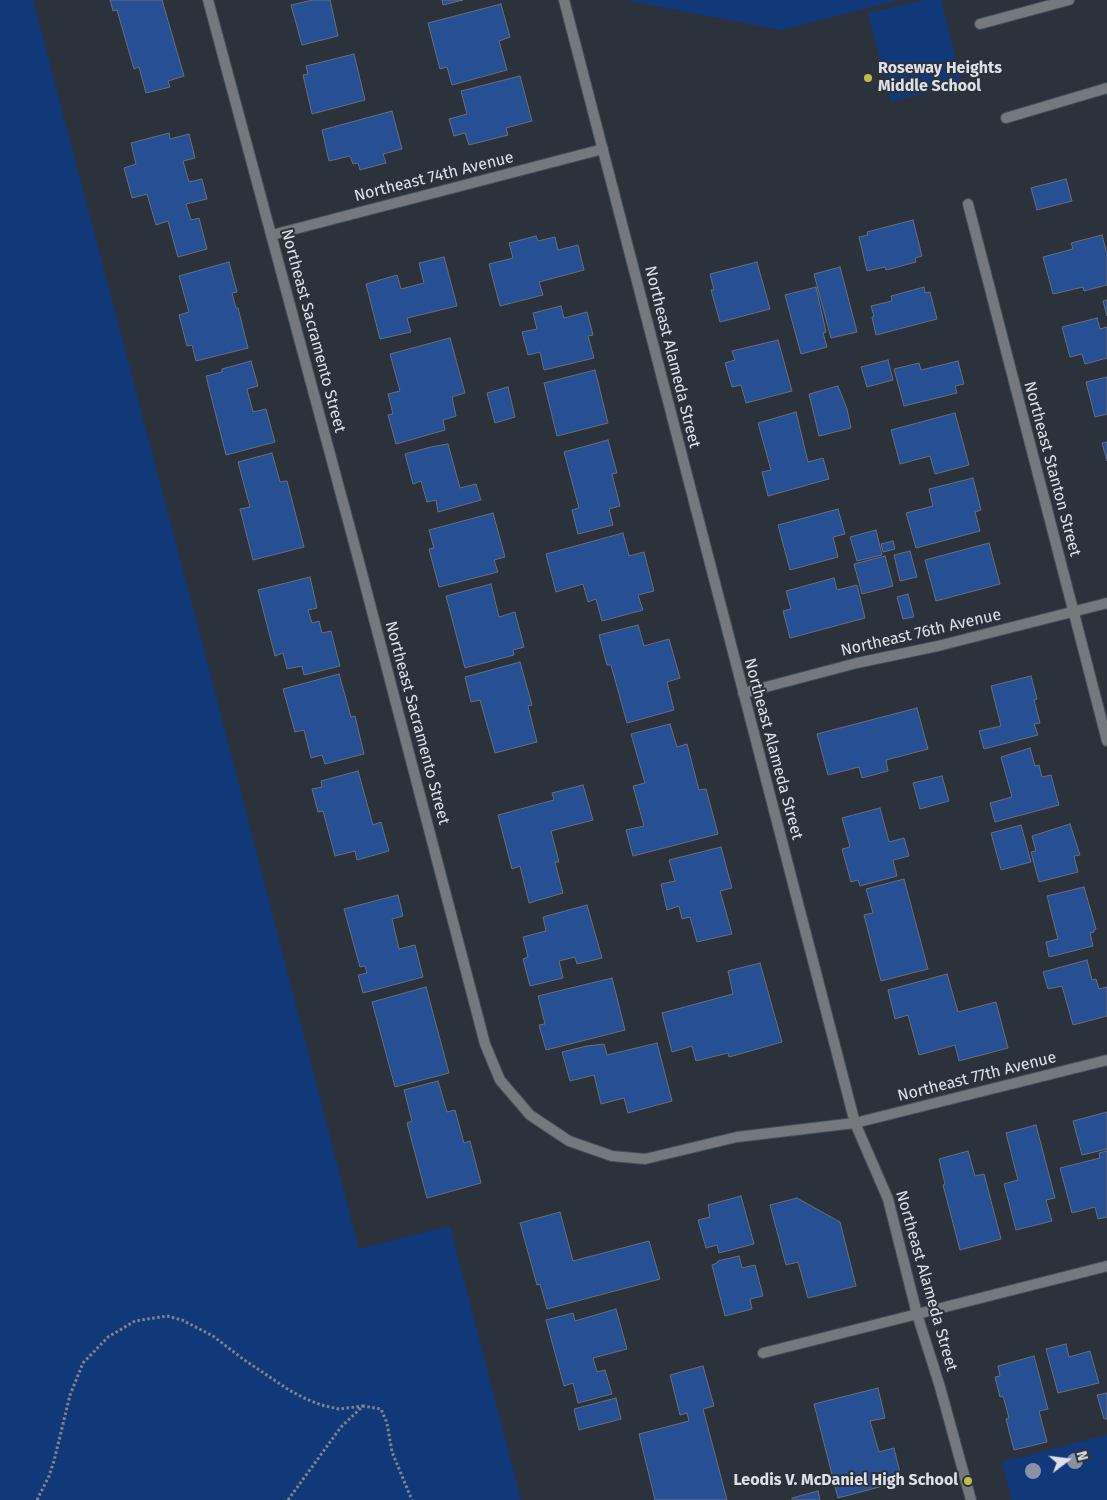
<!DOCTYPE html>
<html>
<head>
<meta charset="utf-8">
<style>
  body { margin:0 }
  #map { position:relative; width:1107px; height:1500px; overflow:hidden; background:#2b323c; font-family:"Fira Sans",sans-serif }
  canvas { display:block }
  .north { position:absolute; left:1042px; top:1435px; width:50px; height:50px; -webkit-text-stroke:4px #2b323c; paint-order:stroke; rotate:75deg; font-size:14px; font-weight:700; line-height:20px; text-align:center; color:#dde1e7 }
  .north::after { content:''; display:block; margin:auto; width:18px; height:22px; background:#dde1e7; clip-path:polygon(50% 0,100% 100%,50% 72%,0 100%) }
</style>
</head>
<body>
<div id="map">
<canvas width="1107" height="1500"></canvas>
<div class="north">N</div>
</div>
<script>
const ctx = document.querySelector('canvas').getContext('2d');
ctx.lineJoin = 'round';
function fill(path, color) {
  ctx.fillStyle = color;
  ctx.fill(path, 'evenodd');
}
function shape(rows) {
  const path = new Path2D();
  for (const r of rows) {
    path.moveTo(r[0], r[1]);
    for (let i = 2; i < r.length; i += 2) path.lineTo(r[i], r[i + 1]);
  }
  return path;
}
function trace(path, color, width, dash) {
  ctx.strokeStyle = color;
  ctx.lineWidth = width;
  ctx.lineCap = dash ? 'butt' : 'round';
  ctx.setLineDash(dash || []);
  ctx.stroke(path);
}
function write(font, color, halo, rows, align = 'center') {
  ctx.font = font + ' "Fira Sans",sans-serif';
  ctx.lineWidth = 4;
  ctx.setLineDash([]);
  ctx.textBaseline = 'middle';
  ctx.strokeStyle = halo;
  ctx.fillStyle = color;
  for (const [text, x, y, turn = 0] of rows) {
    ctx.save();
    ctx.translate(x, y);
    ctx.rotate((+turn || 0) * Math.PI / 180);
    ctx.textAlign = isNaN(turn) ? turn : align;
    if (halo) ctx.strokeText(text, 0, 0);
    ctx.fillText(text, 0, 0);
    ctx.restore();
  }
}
fill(shape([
  [0,0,33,0,215,692,359,1249,450,1226,521,1500,0,1500],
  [625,0,899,0,781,30],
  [925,0,941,0,962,83,891,102,868,13],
  [1107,1435,1107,1500,1012,1500,1002,1462]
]), '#11397a');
const building = shape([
  [110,0,162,0,184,76,168,81,170,87,146,93,139,67,134,69,117,10,113,11,110,0],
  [313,0,330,0,338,36,302,45,291,5,313,0],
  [442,0,463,0,443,5,442,0],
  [501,4,510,37,499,41,507,70,452,85,447,67,440,69,428,23,501,4],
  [354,54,365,100,312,114,303,75,308,74,306,66,354,54],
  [520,76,532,121,506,128,508,135,469,145,465,133,454,136,449,119,467,114,461,91,520,76],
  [392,111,402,149,383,154,386,163,360,170,358,163,353,164,350,156,329,161,322,130,392,111],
  [169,133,170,139,189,134,195,158,183,161,189,182,202,179,207,199,186,204,191,220,199,218,207,249,178,257,168,221,156,225,147,194,132,198,124,168,136,164,131,143,169,133],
  [1066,179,1072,201,1037,210,1031,188,1066,179],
  [913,220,922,256,915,258,916,262,886,270,885,267,867,271,859,237,868,235,867,232,913,220],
  [1102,235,1107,254,1107,285,1084,291,1083,287,1053,294,1043,257,1073,249,1071,243,1102,235],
  [536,236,538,241,555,237,558,250,578,245,584,270,539,282,543,295,500,306,489,264,513,258,509,243,536,236],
  [444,257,457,306,407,318,411,332,380,339,366,284,397,275,401,289,424,283,419,263,444,257],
  [229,262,237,292,232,293,236,308,238,308,248,348,196,361,192,345,187,346,179,315,189,312,179,276,229,262],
  [757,262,770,309,720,322,711,290,714,290,710,274,757,262],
  [840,267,857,332,831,338,814,274,840,267],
  [816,287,826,332,823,333,827,347,801,354,785,295,816,287],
  [924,287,925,293,930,292,937,319,876,335,872,317,874,316,871,306,892,301,891,296,924,287],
  [1107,300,1107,316,1103,301,1107,300],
  [561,306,564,318,587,312,593,335,588,336,594,358,544,370,540,352,528,355,522,332,537,329,533,313,561,306],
  [1097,318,1100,329,1107,327,1107,358,1085,364,1082,354,1070,357,1062,327,1097,318],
  [450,338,465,393,452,397,456,416,443,420,445,430,396,444,388,415,393,414,388,394,400,391,390,354,450,338],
  [778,340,792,391,746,403,741,385,732,387,725,363,735,360,732,351,778,340],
  [888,360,893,380,867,387,861,367,888,360],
  [251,361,258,386,247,389,253,412,266,409,275,442,226,455,206,376,222,372,222,369,251,361],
  [958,361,964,384,955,386,957,393,904,406,894,369,919,363,921,370,958,361],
  [595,370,608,423,557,436,544,383,595,370],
  [1107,377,1107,414,1095,417,1086,382,1107,377],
  [838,386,847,409,851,428,819,436,809,394,838,386],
  [508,387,515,417,495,423,487,393,508,387],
  [796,412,808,462,823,458,829,479,768,496,762,472,771,470,758,423,796,412],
  [955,413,969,465,935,474,930,456,900,464,891,430,955,413],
  [608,440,617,473,612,474,620,506,609,509,613,525,578,534,572,510,579,508,564,452,608,440],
  [1107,442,1107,461,1102,443,1107,442],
  [448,444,460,488,476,484,481,500,438,512,436,500,427,502,421,481,413,484,405,454,431,447,448,444],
  [272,453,280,482,287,481,304,547,253,560,240,509,250,507,238,462,272,453],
  [973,478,981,510,975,512,980,531,916,548,906,513,933,506,929,489,973,478],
  [838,509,845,534,833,537,838,557,790,570,778,525,838,509],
  [493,513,505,557,494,560,498,572,439,587,429,549,434,548,429,530,493,513],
  [876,530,882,555,857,561,850,537,876,530],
  [623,533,629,556,644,552,654,591,638,595,643,610,602,621,596,599,588,602,583,584,556,592,546,554,623,533],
  [893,541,895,549,883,552,881,544,893,541],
  [989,543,1000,584,936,601,925,560,989,543],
  [910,551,917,577,900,581,894,555,910,551],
  [885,556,893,586,862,594,854,564,885,556],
  [310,577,317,608,308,610,312,623,319,621,322,633,331,631,340,666,304,675,302,666,287,669,283,653,275,656,258,590,310,577],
  [834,578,837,590,857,585,865,618,790,638,783,611,791,609,786,591,834,578],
  [491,584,499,617,515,612,524,647,513,650,514,655,465,668,446,596,491,584],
  [908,594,914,617,903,619,897,597,908,594],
  [638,625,644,646,669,639,680,678,667,682,674,710,627,723,611,665,607,665,599,635,638,625],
  [520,662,532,705,528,706,537,742,495,753,480,700,471,702,465,677,520,662],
  [339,674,351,717,355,716,364,754,325,764,322,755,311,758,304,730,295,732,283,689,339,674],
  [1031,676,1037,699,1034,700,1040,723,1034,724,1038,735,984,749,979,731,1001,726,991,686,1031,676],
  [917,708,928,749,886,760,888,771,862,778,859,767,828,775,817,734,917,708],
  [670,724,677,747,687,744,699,790,706,789,718,834,633,856,626,830,644,826,633,786,645,783,631,734,670,724],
  [1030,748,1035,766,1039,765,1042,777,1051,775,1059,805,995,822,990,803,1012,797,1001,757,1030,748],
  [358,771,373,825,381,822,389,851,357,860,355,851,335,856,323,811,318,812,312,789,322,787,321,781,358,771],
  [942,776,949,801,920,809,913,783,942,776],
  [583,785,593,820,551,831,559,862,555,862,563,893,529,903,520,866,512,869,498,815,554,800,552,793,583,785],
  [880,808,889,842,904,838,909,856,893,860,897,876,860,886,858,880,851,882,842,849,850,847,842,818,880,808],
  [1070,824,1080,855,1074,856,1078,872,1039,882,1031,852,1036,851,1032,836,1070,824],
  [1021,825,1031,862,1001,870,991,833,1021,825],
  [721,847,732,888,720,891,732,934,697,942,690,917,682,919,679,906,667,910,661,884,675,881,669,860,721,847],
  [904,879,928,969,881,981,864,915,873,913,866,889,904,879],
  [1084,887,1096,929,1094,930,1094,932,1090,933,1093,946,1049,957,1046,942,1058,939,1047,896,1084,887],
  [398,895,403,916,392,919,399,949,415,945,423,977,363,993,358,975,367,973,365,966,360,967,344,909,398,895],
  [587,905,602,958,577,964,575,957,559,961,563,978,530,986,523,959,528,957,523,937,546,931,543,917,587,905],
  [1087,960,1092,980,1096,979,1099,989,1107,987,1107,1016,1073,1025,1062,986,1048,989,1043,972,1087,960],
  [760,963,782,1042,729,1057,728,1053,696,1061,692,1046,672,1052,662,1013,733,994,728,971,760,963],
  [947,974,958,1012,996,1002,1008,1048,959,1061,955,1045,919,1055,908,1015,895,1019,888,990,947,974],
  [612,978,625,1030,546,1050,539,1025,545,1024,538,996,612,978],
  [426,987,449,1073,395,1087,372,1002,426,987],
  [657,1043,672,1101,628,1113,624,1098,601,1104,594,1075,570,1081,562,1052,587,1046,604,1044,607,1055,657,1043],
  [438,1081,447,1112,455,1110,464,1143,470,1141,481,1183,427,1198,407,1123,412,1121,404,1090,438,1081],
  [1107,1112,1107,1149,1082,1155,1073,1121,1107,1112],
  [1036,1125,1055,1198,1046,1200,1052,1221,1016,1230,1004,1184,1018,1180,1006,1133,1036,1125],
  [968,1151,975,1176,984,1174,1001,1239,960,1250,943,1185,945,1184,939,1159,968,1151],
  [1107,1151,1107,1217,1098,1219,1095,1207,1072,1213,1060,1168,1100,1158,1099,1153,1107,1151],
  [741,1196,754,1244,719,1253,717,1245,706,1248,698,1220,710,1217,708,1205,741,1196],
  [797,1198,840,1222,856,1286,808,1298,798,1262,786,1265,770,1205,797,1198],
  [560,1212,573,1261,649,1241,660,1279,547,1309,540,1284,537,1285,520,1223,560,1212],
  [739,1256,742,1268,755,1265,763,1296,750,1299,752,1309,725,1316,712,1265,717,1263,718,1261,739,1256],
  [616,1309,627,1349,593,1358,597,1372,605,1370,612,1394,578,1403,573,1383,564,1386,546,1320,573,1313,575,1321,616,1309],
  [1066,1344,1069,1357,1090,1351,1099,1383,1058,1393,1046,1349,1066,1344],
  [1034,1356,1048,1409,1039,1411,1047,1442,1014,1450,1006,1419,1009,1418,1003,1396,1000,1397,995,1377,1000,1376,998,1366,1034,1356],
  [703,1366,714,1406,703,1409,727,1500,655,1500,639,1434,689,1421,687,1413,680,1415,670,1375,703,1366],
  [878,1388,885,1418,870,1421,879,1452,894,1448,902,1481,838,1498,814,1404,878,1388],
  [1107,1393,1107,1419,1104,1419,1097,1395,1107,1393],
  [616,1398,621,1419,579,1430,574,1409,616,1398],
  [818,1491,820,1500,792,1500,792,1498,818,1491]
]);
fill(building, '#264f94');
trace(building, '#686f7a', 1);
const lane = shape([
  [980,24,1069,0],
  [1006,118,1107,88],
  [917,1314,940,1387,971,1500]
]);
const street = shape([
  [208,0,358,558,485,1044,500,1080,530,1115,569,1141,612,1156,645,1159,737,1137,855,1123,1107,1060],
  [564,0,855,1123,888,1199,917,1314],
  [968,204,1107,741],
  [272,235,603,149],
  [743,693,857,663,938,646,1107,603],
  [763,1353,1107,1266]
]);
trace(lane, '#474e57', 12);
trace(street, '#474e57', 12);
trace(shape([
  [37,1500,49,1476,54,1461,70,1395,83,1363,108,1337,135,1321,167,1316,182,1320,213,1336,243,1359,289,1390,304,1398,321,1405,339,1409,363,1406],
  [288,1500,341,1427,363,1406,381,1409,387,1423,392,1452,412,1500]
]), '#7f858d', 3, [2.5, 2.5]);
trace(lane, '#75787d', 10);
trace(street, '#75787d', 10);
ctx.fillStyle = '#8892a2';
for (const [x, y] of [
  [1075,1461],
  [1033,1471]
]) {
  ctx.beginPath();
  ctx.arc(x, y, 8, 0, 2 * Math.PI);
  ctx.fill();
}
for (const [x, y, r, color] of [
  [868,78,5,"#bebf42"],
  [968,1481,5,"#bebf42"]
]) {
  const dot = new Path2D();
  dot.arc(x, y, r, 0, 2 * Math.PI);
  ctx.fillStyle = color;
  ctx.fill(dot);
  trace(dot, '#2b323c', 2);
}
write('bold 16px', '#dde1e7', '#2b323c', [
  ["Roseway Heights",878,69],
  ["Middle School",878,87],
  ["Leodis V. McDaniel High School",958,1481,"right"]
], 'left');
write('16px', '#dde1e7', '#2b323c', [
  ["Northeast 74th Avenue",434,177,-14],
  ["Northeast Sacramento Street",313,331,75],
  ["Northeast Alameda Street",672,357,76],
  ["Northeast Stanton Street",1052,469,75],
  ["Northeast 76th Avenue",921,633,-13],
  ["Northeast Sacramento Street",417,723,75],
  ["Northeast Alameda Street",773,749,75],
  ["Northeast 77th Avenue",977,1077,-14],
  ["Northeast Alameda Street",926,1281,74]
]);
</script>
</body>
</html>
